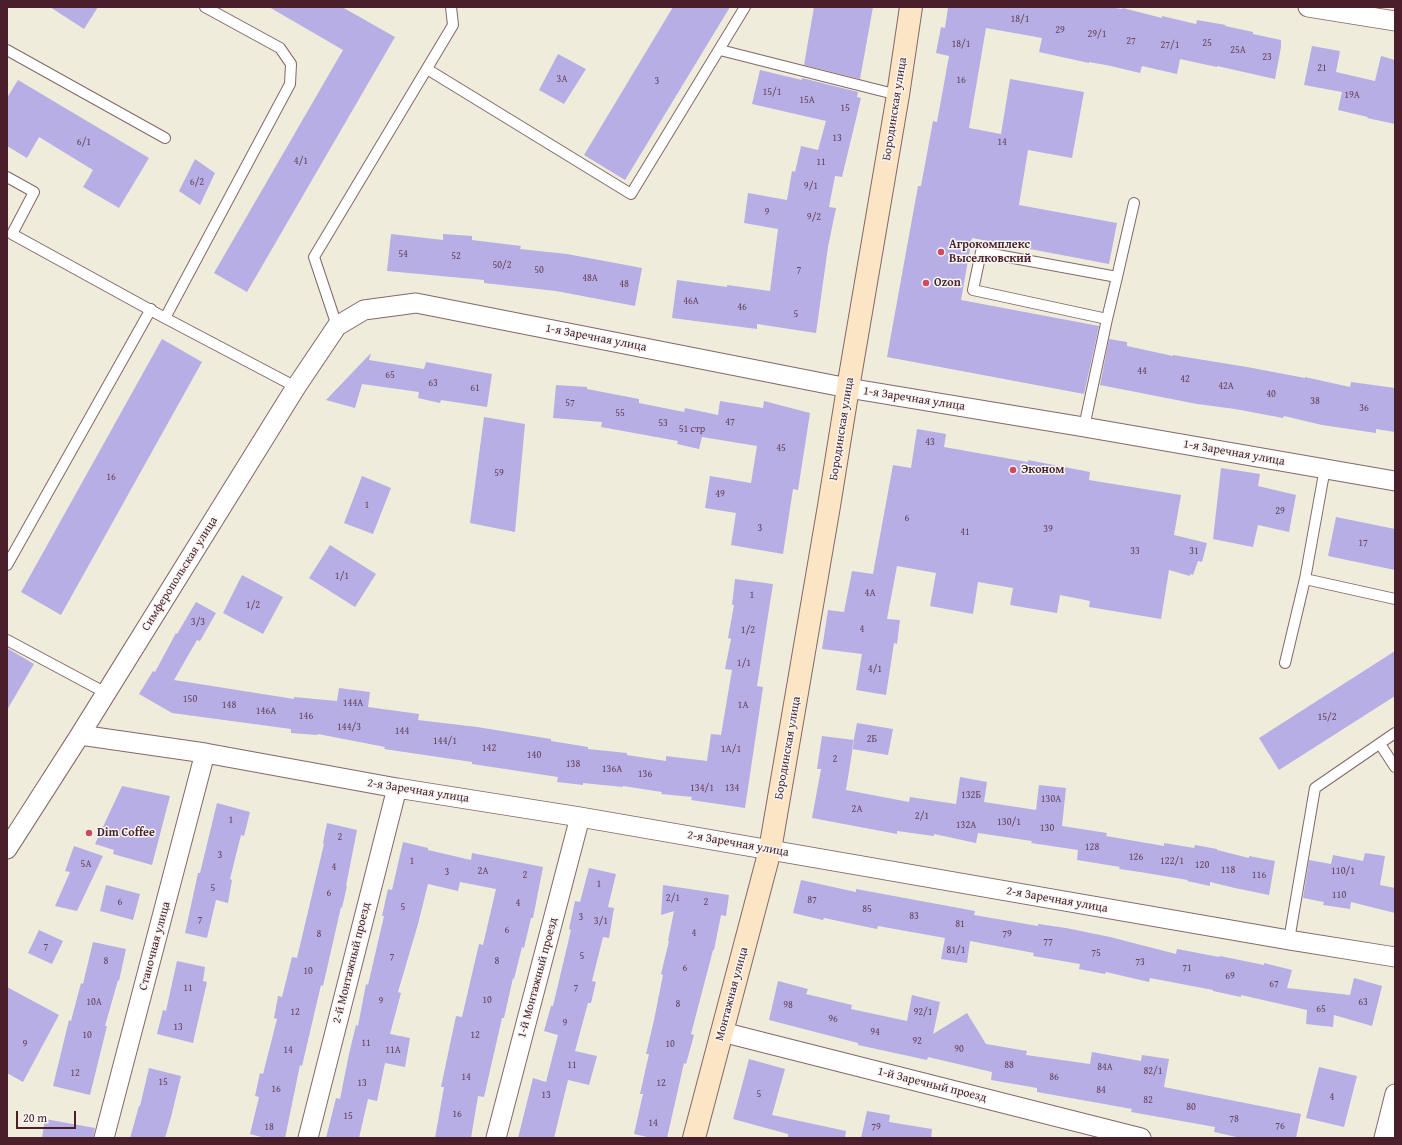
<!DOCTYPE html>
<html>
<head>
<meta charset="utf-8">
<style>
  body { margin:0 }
  #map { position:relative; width:1402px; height:1145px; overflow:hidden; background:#f0ecdb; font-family:"Gentium Book Plus",serif }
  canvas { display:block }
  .frame { position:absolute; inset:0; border:8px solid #4a1f2b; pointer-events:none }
  .scale { position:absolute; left:16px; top:1111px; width:60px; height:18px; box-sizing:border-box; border:2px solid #4a1f2b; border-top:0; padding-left:5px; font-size:12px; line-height:14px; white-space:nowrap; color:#4a1f2b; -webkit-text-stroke:3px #f6f6f2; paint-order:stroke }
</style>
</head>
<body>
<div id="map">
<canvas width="1402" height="1145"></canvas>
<div class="frame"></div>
<div class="scale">20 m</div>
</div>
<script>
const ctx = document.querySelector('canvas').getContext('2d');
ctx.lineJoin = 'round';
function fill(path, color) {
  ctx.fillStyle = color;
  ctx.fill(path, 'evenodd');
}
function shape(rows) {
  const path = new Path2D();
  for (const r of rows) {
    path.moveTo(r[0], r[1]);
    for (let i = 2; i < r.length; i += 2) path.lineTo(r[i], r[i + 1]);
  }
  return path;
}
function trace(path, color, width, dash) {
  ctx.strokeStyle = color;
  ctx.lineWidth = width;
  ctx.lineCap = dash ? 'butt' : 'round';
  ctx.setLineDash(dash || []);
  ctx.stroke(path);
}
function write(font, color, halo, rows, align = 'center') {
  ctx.font = font + ' "Gentium Book Plus",serif';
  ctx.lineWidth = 3;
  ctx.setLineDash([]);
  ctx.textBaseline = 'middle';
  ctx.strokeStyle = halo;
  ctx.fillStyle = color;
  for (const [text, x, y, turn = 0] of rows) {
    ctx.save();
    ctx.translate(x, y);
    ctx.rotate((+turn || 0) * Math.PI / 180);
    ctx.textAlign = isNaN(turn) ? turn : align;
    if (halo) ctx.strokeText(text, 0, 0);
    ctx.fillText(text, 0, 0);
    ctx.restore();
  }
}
fill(shape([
  [50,7,98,7,84,29],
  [269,7,342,7,395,37,247,292,214,273,343,50],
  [673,7,730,7,625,180,584,155],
  [814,7,873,7,860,79,804,65],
  [948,7,1107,7,1122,9,1123,8,1162,18,1162,16,1196,24,1197,20,1226,25,1225,26,1253,32,1253,34,1281,40,1281,47,1275,79,1217,66,1217,67,1180,59,1177,74,1142,66,1140,73,1111,66,1089,62,1089,63,1039,52,1042,38,986,28,969,128,1001,134,1010,79,1084,92,1072,158,1028,150,1019,205,1117,223,1109,264,972,238,961,300,1099,326,1084,394,887,357,918,186,921,186,933,121,937,122,949,56,936,53,941,27,945,28],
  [1312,46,1340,51,1336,72,1375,81,1381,56,1395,60,1395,124,1367,118,1368,117,1338,110,1342,92,1304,85],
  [558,54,586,69,564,104,539,90],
  [760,70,802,80,802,78,858,92,857,97,861,98,842,177,835,176,829,207,836,208,828,247,816,333,757,324,757,329,672,318,677,280,727,287,727,285,770,291,778,229,744,223,748,193,787,200,792,171,795,172,801,146,818,150,826,121,752,104],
  [18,80,149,158,119,208,83,187,93,170,39,137,27,158,7,146,7,98],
  [195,159,215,173,200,205,179,191],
  [391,234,443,240,443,234,472,236,472,240,521,246,520,249,567,254,642,268,635,306,556,291,484,283,484,280,387,271],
  [162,339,202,362,61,615,21,592],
  [1109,339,1127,342,1127,346,1173,356,1173,355,1247,367,1305,378,1305,377,1350,387,1351,382,1395,388,1395,432,1376,429,1376,433,1322,425,1284,416,1283,418,1235,409,1197,404,1100,385],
  [371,353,369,360,424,369,426,362,492,374,487,407,441,400,440,403,418,398,419,392,362,384,355,408,326,400],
  [556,385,587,387,587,389,639,399,639,403,684,412,685,408,718,415,720,401,763,408,764,401,810,413,798,490,793,489,783,554,731,545,736,513,705,508,710,476,751,483,757,446,702,437,699,449,677,444,678,441,601,427,602,422,553,418],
  [484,417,525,424,515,532,470,523],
  [917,429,946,434,944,447,1028,462,1028,460,1090,472,1089,480,1181,495,1174,535,1207,543,1202,562,1198,561,1193,575,1190,574,1190,576,1169,570,1161,619,1089,607,1090,601,1060,595,1057,613,1010,605,1013,588,978,582,973,614,930,606,936,573,897,566,887,619,900,620,897,644,894,643,886,695,856,690,862,654,822,649,828,610,844,612,852,571,873,574,893,465,911,468],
  [1221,468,1260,474,1258,486,1296,495,1289,532,1258,525,1253,547,1213,539],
  [362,476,391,488,373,534,344,523],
  [1336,517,1395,529,1395,570,1328,556],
  [330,545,376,574,355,607,309,578],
  [242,575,283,597,263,634,223,613],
  [735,579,773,584,757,686,763,687,745,808,691,800,692,797,661,794,662,792,623,786,623,787,583,783,583,785,557,782,558,777,472,764,472,762,384,749,385,747,318,734,317,735,291,733,291,729,172,713,139,694,153,671,155,672,176,633,177,634,196,602,216,613,200,641,197,640,174,680,294,699,294,697,337,701,339,688,370,692,368,707,419,714,418,720,477,727,551,739,551,741,588,747,588,749,627,753,627,755,666,761,666,756,707,761,711,734,721,735,732,670,725,669,731,639,728,638,734,605,732,605],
  [7,648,34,664,7,710],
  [1395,651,1395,696,1279,770,1259,738],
  [857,723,893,729,888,755,852,749],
  [822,736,854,740,846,790,909,802,910,797,956,804,960,777,987,782,984,802,1036,810,1039,785,1066,788,1062,826,1107,833,1106,836,1164,846,1164,843,1194,848,1195,845,1217,849,1217,850,1249,858,1249,856,1275,861,1269,895,1235,888,1210,882,1210,886,1187,881,1188,880,1140,872,1119,869,1120,867,1077,860,1078,850,1031,843,1032,841,978,833,976,843,934,834,934,836,897,831,897,834,812,818,821,769,817,769],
  [122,786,170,796,152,865,113,854,114,850,95,844],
  [217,803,250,812,244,836,241,835,230,879,232,880,228,903,216,900,207,938,185,933,198,873,200,873],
  [327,823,357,830,346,886,347,886,342,908,341,907,323,986,321,985,302,1066,300,1065,285,1138,265,1138,250,1134,259,1097,255,1096,260,1073,263,1074,277,1019,274,1018,278,996,282,997,292,957,297,958,324,844,323,843],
  [403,842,428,848,428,850,471,860,472,853,543,867,533,918,531,918,524,948,522,947,514,979,513,978,504,1018,502,1018,484,1097,478,1096,471,1138,435,1138,444,1087,441,1087,456,1016,462,1017,479,944,483,945,496,889,460,882,458,891,428,884,418,924,398,992,401,993,390,1034,410,1038,405,1067,385,1063,377,1101,368,1099,359,1138,326,1138,336,1098,340,1099,349,1054,356,1025,358,1026,366,984,368,985,384,916,382,916,388,889,392,890],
  [74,846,103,856,77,911,55,906,70,872,65,871],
  [1365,853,1385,856,1380,885,1395,888,1395,913,1351,902,1350,909,1323,905,1324,902,1303,898,1309,860,1331,864,1333,855,1363,861],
  [589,868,616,874,608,907,614,908,609,938,603,937,592,981,596,982,591,1003,588,1003,575,1051,597,1056,589,1085,568,1080,554,1138,518,1138,533,1078,546,1082,558,1035,544,1031,551,1006,553,1006,571,930,569,929,575,901,580,902],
  [801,880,856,892,856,889,975,911,974,915,1038,926,1038,924,1066,928,1110,937,1176,954,1177,949,1219,957,1220,956,1264,965,1264,963,1292,970,1287,988,1350,995,1354,978,1382,986,1372,1026,1334,1015,1333,1027,1306,1024,1307,1010,1241,995,1241,997,1213,991,1213,990,1150,978,1149,982,1106,972,1105,974,1079,969,1080,964,1033,956,1034,953,970,941,967,963,941,959,945,938,878,926,877,929,824,918,823,920,793,913],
  [106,885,140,894,133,920,100,911],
  [663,885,729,895,726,916,721,915,714,950,713,950,691,1034,694,1035,686,1064,684,1063,667,1138,652,1138,634,1134,643,1094,640,1094,649,1054,646,1054,654,1020,663,975,661,974,669,941,668,941,674,911,661,915],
  [39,930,63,941,52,964,28,953],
  [93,942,126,949,119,981,118,980,105,1026,107,1026,90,1095,53,1086,69,1020,71,1021,81,983,83,984],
  [177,961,205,967,203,981,207,982,193,1043,157,1034,163,1010,166,1011],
  [778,981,808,989,806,994,852,1005,851,1009,907,1021,912,995,940,1002,933,1034,967,1013,986,1044,1027,1051,1026,1055,1090,1064,1092,1052,1141,1061,1142,1055,1169,1059,1164,1087,1301,1114,1296,1138,1241,1138,1214,1132,1215,1127,1131,1112,1132,1109,1037,1092,1037,1088,991,1080,992,1072,928,1057,927,1060,858,1045,858,1043,769,1020],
  [7,987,59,1015,23,1082,7,1073],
  [749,1059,785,1069,772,1115,846,1131,845,1138,788,1138,788,1134,733,1119],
  [1319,1067,1357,1076,1344,1127,1306,1118],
  [149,1068,181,1076,171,1117,165,1138,130,1138,139,1106,140,1106],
  [867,1111,890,1115,889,1122,932,1129,931,1138,861,1138],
  [45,1119,95,1128,93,1138,42,1138]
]), '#b7aee6');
const service = shape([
  [205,7,280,48,291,64,290,84,165,318,296,387],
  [7,50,165,138],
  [720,50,898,95],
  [427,69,631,194,745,7],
  [7,177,34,192,12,234,165,318],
  [1107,319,973,290,981,252,1117,277,1134,203],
  [337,326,314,257,453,25,451,7],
  [1084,427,1107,319,1117,277],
  [1325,468,1305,579,1395,599],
  [7,565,151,309],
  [7,640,106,693],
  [1285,663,1305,579],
  [1380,744,1395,767],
  [1289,940,1315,788,1395,733]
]);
const minor = shape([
  [1308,7,1395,21],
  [80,735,205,753,397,788,580,817,1289,940,1395,957],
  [7,849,80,735,296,387,337,326,364,310,416,303,848,388,1084,427,1395,481],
  [722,1032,1141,1138],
  [104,1138,205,753],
  [308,1138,397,788],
  [496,1138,580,817],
  [1384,1138,1395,1094]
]);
const secondary = shape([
  [694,1138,770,850,829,506,848,388,898,95,911,7]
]);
trace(service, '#846769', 12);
trace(minor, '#846769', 21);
trace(secondary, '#846769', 24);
trace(service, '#fff', 10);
trace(minor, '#fff', 19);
trace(secondary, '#fce5c4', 22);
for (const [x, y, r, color] of [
  [941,252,4,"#d1495b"],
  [926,283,4,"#d1495b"],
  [1013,470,4,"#d1495b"],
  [89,833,4,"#d1495b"]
]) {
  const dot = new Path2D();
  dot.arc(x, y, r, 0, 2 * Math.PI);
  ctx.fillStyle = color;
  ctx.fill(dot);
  trace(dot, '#f6f6f2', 1.5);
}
write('10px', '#65435a', null, [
  ["18/1",1020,19],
  ["29",1060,30],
  ["29/1",1097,34],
  ["27",1131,41],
  ["25",1207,43],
  ["18/1",961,44],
  ["27/1",1170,45],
  ["25А",1238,50],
  ["23",1267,57],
  ["21",1322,68],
  ["3А",562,79],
  ["16",961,80],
  ["3",657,81],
  ["15/1",772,92],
  ["19А",1352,95],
  ["15А",807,100],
  ["15",845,108],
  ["13",837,138],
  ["6/1",84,142],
  ["14",1002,142],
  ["4/1",301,161],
  ["11",821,162],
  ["6/2",197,182],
  ["9/1",811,186],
  ["9",767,212],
  ["9/2",814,217],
  ["54",403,254],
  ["52",456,256],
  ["50/2",502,265],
  ["50",539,270],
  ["7",799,270],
  ["48А",590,278],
  ["48",624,284],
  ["46А",691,301],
  ["46",742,307],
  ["5",796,314],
  ["44",1142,371],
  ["65",390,375],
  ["42",1185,379],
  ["63",433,383],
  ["42А",1226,386],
  ["61",475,388],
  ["40",1271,394],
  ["38",1315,401],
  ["57",570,403],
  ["36",1364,408],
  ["55",620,413],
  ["47",730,422],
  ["53",663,423],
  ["51 стр",692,429],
  ["43",930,442],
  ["45",781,448],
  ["59",499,473],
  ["16",111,477],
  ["49",720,494],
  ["1",367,505],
  ["29",1280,511],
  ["6",907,518],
  ["3",760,528],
  ["39",1048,529],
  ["41",965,532],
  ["17",1363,543],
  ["33",1135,551],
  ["31",1194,551],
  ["1/1",342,576],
  ["4А",870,593],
  ["1",752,595],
  ["1/2",253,605],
  ["3/3",198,622],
  ["4",862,629],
  ["1/2",748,630],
  ["1/1",744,663],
  ["4/1",875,669],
  ["150",190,699],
  ["144А",353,703],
  ["148",229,705],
  ["1А",743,705],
  ["146А",266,711],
  ["146",306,716],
  ["15/2",1327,717],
  ["144/3",349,727],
  ["144",402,731],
  ["2Б",872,739],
  ["144/1",445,741],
  ["142",489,748],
  ["1А/1",731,749],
  ["140",534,755],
  ["2",835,759],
  ["138",573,764],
  ["136А",612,769],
  ["136",645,774],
  ["134/1",702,788],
  ["134",732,788],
  ["132Б",971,795],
  ["130А",1051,799],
  ["2А",857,809],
  ["2/1",922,816],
  ["1",231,820],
  ["130/1",1009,822],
  ["132А",966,825],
  ["130",1047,828],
  ["2",340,837],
  ["128",1092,847],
  ["3",220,855],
  ["126",1136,857],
  ["1",412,861],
  ["122/1",1172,861],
  ["5А",86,864],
  ["120",1202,865],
  ["4",334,867],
  ["118",1228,870],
  ["2А",483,871],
  ["110/1",1343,871],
  ["3",447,872],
  ["2",525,875],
  ["116",1259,875],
  ["1",599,884],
  ["5",213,888],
  ["6",329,893],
  ["110",1339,895],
  ["2/1",673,898],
  ["87",812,900],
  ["6",120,902],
  ["2",706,902],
  ["4",518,903],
  ["5",403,907],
  ["85",867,909],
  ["83",914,916],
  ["3",581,917],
  ["7",200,920],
  ["3/1",601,921],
  ["81",960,924],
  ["6",507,930],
  ["4",694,933],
  ["8",319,934],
  ["79",1007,934],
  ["77",1048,942],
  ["7",46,947],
  ["81/1",956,950],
  ["75",1096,953],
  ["5",582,956],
  ["7",392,957],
  ["8",106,961],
  ["8",497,961],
  ["73",1140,962],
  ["6",685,968],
  ["71",1187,968],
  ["10",308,971],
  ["69",1230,976],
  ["67",1274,984],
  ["11",188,988],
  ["7",576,988],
  ["10",487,1000],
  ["9",381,1001],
  ["10А",94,1002],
  ["63",1363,1002],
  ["8",678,1004],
  ["98",788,1005],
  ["65",1321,1009],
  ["12",295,1012],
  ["92/1",923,1012],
  ["96",833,1019],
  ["9",565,1023],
  ["13",178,1027],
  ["94",875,1032],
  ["10",87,1035],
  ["12",475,1035],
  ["92",917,1041],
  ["11",366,1043],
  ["9",25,1044],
  ["10",670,1044],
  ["90",959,1049],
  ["14",288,1050],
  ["11А",393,1050],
  ["11",572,1065],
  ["88",1009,1065],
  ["84А",1105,1067],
  ["82/1",1153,1071],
  ["12",75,1073],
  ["14",466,1077],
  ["86",1054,1077],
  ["15",163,1082],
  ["13",362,1083],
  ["12",661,1083],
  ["16",276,1089],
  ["84",1101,1090],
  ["5",759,1094],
  ["13",546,1095],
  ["4",1332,1097],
  ["82",1148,1100],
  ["80",1191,1107],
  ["16",457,1114],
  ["15",348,1116],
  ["78",1234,1119],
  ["14",653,1123],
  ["76",1280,1126],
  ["18",269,1127],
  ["79",876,1127]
]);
write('12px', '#4a1f2b', '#f6f6f2', [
  ["Бородинская улица",895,109,-81],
  ["1-я Заречная улица",596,338,11],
  ["1-я Заречная улица",914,399,9],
  ["Бородинская улица",842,429,-81],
  ["1-я Заречная улица",1234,453,10],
  ["Симферопольская улица",180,574,-58],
  ["Бородинская улица",788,748,-80],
  ["2-я Заречная улица",418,791,9],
  ["2-я Заречная улица",738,844,10],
  ["2-я Заречная улица",1057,900,10],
  ["Станочная улица",155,946,-75],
  ["2-й Монтажный проезд",352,963,-76],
  ["1-й Монтажный проезд",538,978,-75],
  ["Монтажная улица",732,994,-75],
  ["1-й Заречный проезд",932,1085,14]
]);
write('bold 12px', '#4a1f2b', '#f6f6f2', [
  ["Агрокомплекс",949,245],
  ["Выселковский",949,259],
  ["Ozon",934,283],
  ["Эконом",1021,470],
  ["Dim Coffee",97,833]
], 'left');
</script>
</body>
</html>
